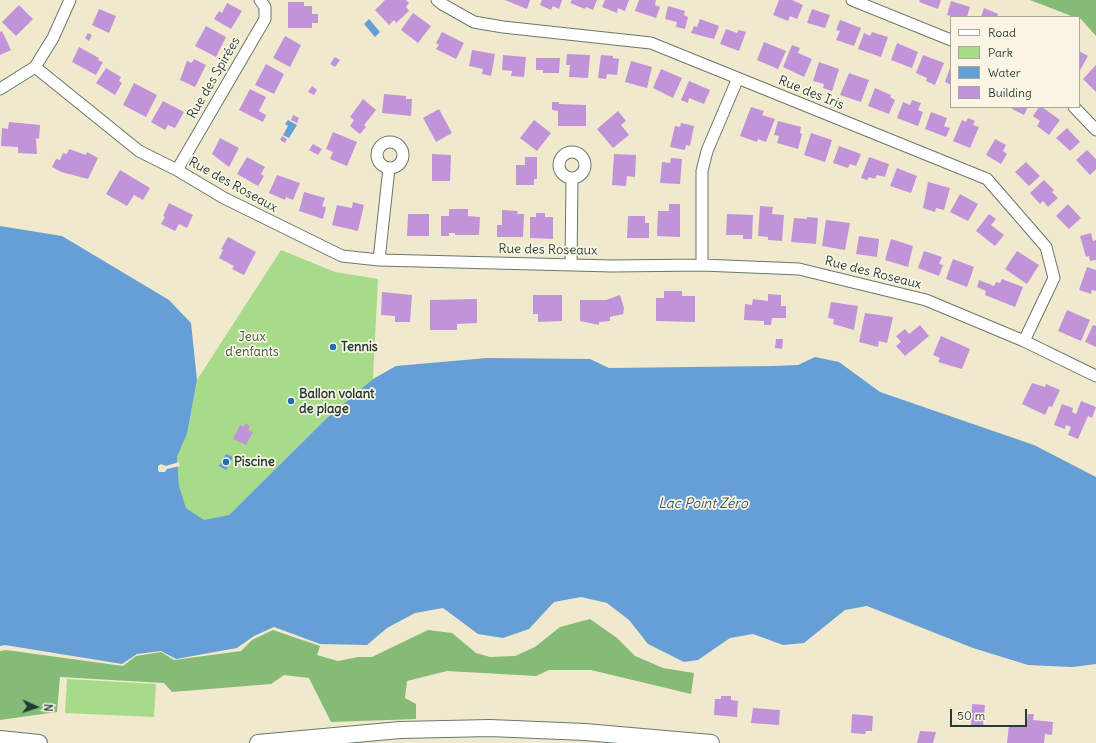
<!DOCTYPE html>
<html>
<head>
<meta charset="utf-8">
<style>
  body { margin:0 }
  #map { position:relative; width:1096px; height:743px; overflow:hidden; background:#f1e9ce; font-family:Delius,sans-serif }
  canvas { display:block }
  .legend { position:absolute; left:950px; top:16px; width:130px; height:92px; box-sizing:border-box; background:#fcf5e5; border:1px solid #a4ab9e; margin:0; padding:5px 7px; list-style:none; font-size:12px; color:#1f3d34 }
  .legend li { display:flex; align-items:center; gap:8px; height:20px }
  .legend b { width:20px; border:1px solid #a4ab9e }
  .north { position:absolute; left:16px; top:687px; width:40px; height:40px; -webkit-text-stroke:3px #fcf5e5; paint-order:stroke; rotate:93deg; font-size:11px; font-weight:700; line-height:16px; text-align:center; color:#1f3d34 }
  .north::after { content:''; display:block; margin:auto; width:14px; height:18px; background:#1f3d34; clip-path:polygon(50% 0,100% 100%,50% 72%,0 100%) }
  .scale { position:absolute; left:950px; top:709px; width:77px; height:18px; box-sizing:border-box; border:2px solid #1f3d34; border-top:0; padding-left:5px; font-size:12px; line-height:14px; white-space:nowrap; color:#1f3d34; -webkit-text-stroke:3px #fcf5e5; paint-order:stroke }
</style>
</head>
<body>
<div id="map">
<canvas width="1096" height="743"></canvas>
<ul class="legend">
<li><b style="height:5px;background:#fff"></b>Road</li>
<li><b style="height:11px;background:#a7db8a"></b>Park</li>
<li><b style="height:11px;background:#669fd5"></b>Water</li>
<li><b style="height:11px;background:#c194da"></b>Building</li>
</ul>
<div class="north">N</div>
<div class="scale">50 m</div>
</div>
<script>
const ctx = document.querySelector('canvas').getContext('2d');
ctx.lineJoin = 'round';
function fill(path, color) {
  ctx.fillStyle = color;
  ctx.fill(path, 'evenodd');
}
function shape(rows) {
  const path = new Path2D();
  for (const r of rows) {
    if (r.length === 3) {
      path.moveTo(r[0] + r[2], r[1]);
      path.arc(r[0], r[1], r[2], 0, 2 * Math.PI);
      continue;
    }
    path.moveTo(r[0], r[1]);
    for (let i = 2; i < r.length; i += 2) path.lineTo(r[i], r[i + 1]);
  }
  return path;
}
function trace(path, color, width, dash) {
  ctx.strokeStyle = color;
  ctx.lineWidth = width;
  ctx.lineCap = dash ? 'butt' : 'round';
  ctx.setLineDash(dash || []);
  ctx.stroke(path);
}
function write(font, color, halo, rows, align = 'center') {
  ctx.font = font + ' Delius,sans-serif';
  ctx.lineWidth = 3.5;
  ctx.setLineDash([]);
  ctx.textBaseline = 'middle';
  ctx.strokeStyle = halo;
  ctx.fillStyle = color;
  for (const [text, x, y, turn = 0] of rows) {
    ctx.save();
    ctx.translate(x, y);
    ctx.rotate((+turn || 0) * Math.PI / 180);
    ctx.textAlign = isNaN(turn) ? turn : align;
    if (halo) ctx.strokeText(text, 0, 0);
    ctx.fillText(text, 0, 0);
    ctx.restore();
  }
}
fill(shape([
  [281,250,335,272,378,279,373,379,327,418,229,515,204,521,186,508,179,488,177,457,187,434,197,380],
  [67,679,156,684,154,717,65,713]
]), '#a7db8a');
fill(shape([
  [1030,0,1096,0,1096,36,1079,17,1074,17],
  [590,619,617,638,635,656,663,668,694,673,691,694,591,670,549,670,536,676,447,671,407,681,405,698,416,704,416,719,331,722,309,678,284,675,271,684,172,692,164,683,60,677,57,712,0,720,0,651,6,650,123,666,136,656,161,652,174,660,241,651,252,640,273,630,320,646,317,655,338,661,358,657,372,657,428,630,452,633,476,653,490,657,515,656,535,647,560,627]
]), '#85bb76');
fill(shape([
  [369,19,380,32,375,37,364,24],
  [288,120,297,125,289,138,283,135,288,126,285,124],
  [0,226,62,236,169,300,191,323,197,380,187,434,177,457,179,486,186,508,204,520,229,515,327,418,373,379,396,366,487,358,590,359,609,368,772,366,798,365,815,357,839,362,880,392,1034,445,1096,477,1096,664,1072,667,1028,665,973,648,867,606,845,610,804,643,783,645,753,634,730,638,698,660,684,662,648,644,629,620,607,603,581,597,554,602,529,629,503,638,478,634,443,608,415,613,387,628,367,645,320,644,274,627,254,636,237,648,176,659,161,651,137,654,122,664,5,645,0,646],
  [226,454,233,457,226,470,219,466]
]), '#669fd5');
fill(shape([
  [179,462,180,466,167,469,165,472,159,472,158,470,158,466,161,464,166,466]
]), '#f1e9ce');
fill(shape([
  [385,0,406,0,409,3,406,7,409,11,396,23,394,20,389,25,375,10],
  [505,0,530,0,527,9],
  [542,0,562,0,559,9,553,6,551,10,540,5],
  [572,0,597,0,593,10,586,7,585,9,570,3],
  [605,0,629,0,625,11,618,8,617,13,602,7],
  [639,0,656,0,655,5,660,7,656,18,635,11],
  [779,0,792,0,803,5,797,19,790,16,788,21,773,15],
  [920,0,941,0,938,9,919,2],
  [951,1,970,7,967,17,955,17,947,15],
  [288,2,304,2,304,6,312,6,312,14,318,14,318,23,312,23,312,28,288,28],
  [227,3,242,11,231,29,214,19,219,11,222,13],
  [19,5,33,19,16,36,2,22],
  [668,6,685,11,684,15,688,17,685,29,676,27,677,22,665,19],
  [984,8,998,14,997,17,981,17],
  [99,9,116,16,109,33,92,25],
  [812,9,830,15,825,28,807,23],
  [413,13,431,26,418,43,401,30],
  [700,19,719,26,714,39,691,33,694,26,697,27],
  [840,20,861,28,854,46,836,40,840,31,836,30],
  [206,26,226,37,216,57,195,46],
  [726,29,737,33,739,30,746,32,739,51,720,44],
  [2,31,11,50,0,55,0,32],
  [442,32,464,43,456,59,436,49,439,45,436,43],
  [872,32,888,37,881,57,858,49,864,33,870,36],
  [88,33,92,35,89,41,85,38],
  [285,36,301,45,290,67,273,58],
  [764,42,786,51,778,69,757,60],
  [897,43,918,52,912,68,891,60],
  [792,45,800,48,798,53,812,59,804,77,783,67],
  [79,47,99,58,98,60,103,62,96,75,72,62],
  [472,50,495,54,491,76,482,74,483,69,469,66],
  [1079,51,1088,56,1079,72],
  [567,54,590,55,588,78,569,77,570,65,566,65],
  [503,55,526,57,524,77,511,76,512,71,502,70],
  [601,55,613,56,613,58,619,59,617,75,607,74,606,79,598,78],
  [923,55,944,63,935,85,926,81,927,78,916,73],
  [335,57,340,60,335,67,330,64],
  [536,58,560,58,559,73,543,73,543,70,536,70],
  [194,59,206,65,195,87,180,80,187,61,192,63],
  [631,61,652,67,647,88,625,82],
  [819,62,839,69,832,91,823,88,824,84,813,81],
  [266,64,284,74,274,94,255,85],
  [951,65,951,85,945,82],
  [1096,65,1096,92,1083,79],
  [106,68,121,77,119,81,122,83,115,95,96,83],
  [661,69,682,78,673,98,653,88],
  [849,73,869,80,861,102,840,95],
  [689,81,710,90,704,104,689,98,688,103,681,100],
  [134,83,157,95,146,117,123,105],
  [312,86,317,90,314,95,308,92],
  [875,88,891,95,890,97,895,100,889,114,868,106],
  [250,89,266,97,259,111,266,115,263,122,239,110],
  [384,94,406,96,406,99,412,99,411,116,382,113],
  [363,99,376,110,364,125,366,127,360,134,350,126,354,120,350,117],
  [912,100,921,103,918,110,923,112,918,126,897,118,903,102,910,105],
  [163,101,184,112,175,128,168,125,165,130,151,122],
  [552,102,559,102,559,104,586,105,586,126,558,126,558,111,552,110],
  [751,107,764,111,762,115,775,119,766,142,758,139,757,142,740,136],
  [1013,107,1028,107,1024,115,1012,109],
  [1039,107,1042,107,1060,120,1049,135,1037,126,1040,121,1033,116],
  [439,109,452,133,436,142,423,118],
  [618,111,626,121,621,125,629,135,613,148,597,129],
  [931,112,947,118,944,126,950,128,946,137,925,129],
  [293,115,299,118,297,123,291,120],
  [968,118,975,121,973,125,979,127,970,148,953,141,962,120,966,122],
  [534,120,551,133,537,151,520,138],
  [778,121,801,127,800,133,802,134,798,149,777,143,779,136,774,135],
  [9,122,40,125,39,139,36,138,37,154,18,153,18,147,1,146,2,128,8,129],
  [681,123,694,126,690,146,686,145,685,150,670,147,675,126,680,127],
  [1067,128,1080,142,1070,151,1056,138],
  [333,132,357,142,347,166,330,159,333,152,326,149],
  [811,133,832,140,825,162,804,155],
  [282,136,287,139,285,143,280,140],
  [220,138,239,148,229,167,212,154],
  [995,139,1006,145,1003,151,1007,154,1001,164,986,155],
  [313,144,322,149,318,155,309,150],
  [839,146,861,154,856,166,850,164,848,168,833,163],
  [69,149,86,155,87,152,98,158,88,179,61,172,52,167,56,159,60,160,63,153,67,154],
  [1087,150,1096,159,1096,169,1090,175,1076,160],
  [432,154,451,155,450,181,432,181],
  [614,154,636,155,635,177,627,176,626,186,612,185],
  [247,157,265,167,261,174,264,176,258,186,237,174],
  [525,157,537,157,537,179,534,179,534,185,516,185,516,165,525,165],
  [869,157,889,164,885,177,877,175,875,179,869,177,867,180,861,178],
  [671,158,682,159,680,184,660,183,662,162,670,163],
  [1026,162,1040,176,1029,186,1015,172],
  [897,168,917,176,911,193,890,186],
  [120,170,150,188,143,200,134,195,127,206,106,194],
  [277,175,300,183,293,200,286,197,285,200,269,193],
  [1044,180,1054,190,1052,192,1058,198,1048,207,1043,201,1040,204,1030,193],
  [928,182,950,188,944,210,936,208,935,212,923,208],
  [304,192,325,198,322,206,326,207,323,219,299,211],
  [960,194,978,204,968,221,950,212],
  [353,202,364,205,358,231,332,225,337,205,352,208],
  [169,203,193,215,187,228,179,224,175,231,161,224,165,217,163,216],
  [669,204,680,204,680,237,657,236,658,211,669,211],
  [1068,204,1081,218,1069,229,1056,216],
  [760,206,773,207,772,214,784,215,782,241,768,240,768,237,758,236],
  [449,209,468,209,468,216,480,217,479,235,455,235,455,233,449,233,449,236,441,236,441,216,449,216],
  [502,210,518,211,517,214,524,214,523,237,497,237,497,225,502,225],
  [536,213,545,213,545,217,553,217,553,239,530,238,530,217,536,217],
  [408,214,429,214,429,236,407,236],
  [727,214,753,215,752,239,743,239,743,235,726,235],
  [989,214,996,219,991,225,1004,235,995,246,976,231],
  [628,216,645,216,645,223,649,223,649,238,627,238],
  [807,217,818,218,816,244,791,242,794,218,807,219],
  [826,220,850,223,845,250,822,246],
  [1091,233,1093,241,1096,240,1096,260,1090,261,1089,256,1086,257,1080,236],
  [859,236,879,239,877,257,856,254],
  [228,237,256,252,244,275,232,269,234,266,219,258,223,250,221,249],
  [891,239,913,246,908,267,885,260],
  [924,251,942,257,939,264,943,265,939,276,918,268],
  [1017,251,1039,265,1027,284,1005,269],
  [953,259,974,267,967,287,946,279],
  [1087,267,1096,270,1096,291,1092,290,1091,294,1079,290],
  [1002,279,1023,287,1015,307,985,295,986,291,977,287,979,280,994,286,996,282,1000,283],
  [664,291,682,291,682,296,695,296,695,322,656,321,656,298,664,298],
  [382,292,412,295,410,322,395,322,395,316,381,315],
  [768,294,781,295,781,306,786,306,786,318,772,318,771,325,764,325,764,321,744,320,745,304,752,305,753,299,768,301],
  [533,295,562,295,562,321,538,322,538,314,533,314],
  [620,295,624,308,623,314,610,317,610,321,599,322,599,325,580,321,580,300,606,300],
  [477,299,477,323,457,324,457,330,430,330,430,300],
  [831,302,858,306,854,330,833,324,834,319,828,318],
  [1067,310,1090,320,1081,341,1058,331],
  [865,313,893,317,887,343,879,341,878,347,859,342],
  [920,325,929,336,905,356,896,346,901,342,896,336,905,329,909,334],
  [1093,325,1096,326,1096,347,1085,342],
  [941,336,970,349,962,369,938,362,940,358,933,355],
  [776,339,783,339,782,349,775,348],
  [1032,383,1045,387,1046,384,1060,390,1052,407,1049,406,1045,415,1022,404],
  [1081,401,1096,407,1092,418,1088,416,1078,439,1068,435,1071,427,1066,425,1065,429,1054,425,1062,404,1073,408,1072,412,1076,414],
  [245,423,250,426,248,430,253,432,246,445,233,439,240,425,244,427],
  [721,696,731,696,731,700,738,701,737,717,714,715,715,699,721,699],
  [972,704,985,705,983,727,971,726],
  [753,708,780,710,779,725,751,723],
  [852,714,873,716,872,731,866,731,865,734,851,733],
  [1028,714,1034,714,1033,720,1053,722,1052,735,1045,734,1044,743,1007,743,1009,725,1026,727],
  [920,731,936,732,933,743,917,743]
]), '#c194da');
const street = shape([
  [437,0,442,4,474,22,503,27,651,43,987,179,1046,247,1054,278,1024,341],
  [852,0,951,40],
  [35,67,139,151,177,170,224,198,342,256,379,260,612,266,702,265,799,269,926,300,1024,341,1096,376],
  [0,89,35,67,53,38,70,0],
  [1074,107,1096,130],
  [390,155,13],
  [572,165,13],
  [177,170,265,19,265,7,260,0],
  [379,260,389,168],
  [571,265,572,178],
  [702,265,702,171,707,151,738,78]
]);
const secondary = shape([
  [0,739,39,743],
  [258,743,400,730,490,728,585,732,711,743]
]);
trace(street, '#68796a', 13);
trace(secondary, '#68796a', 18);
trace(street, '#fff', 11);
trace(secondary, '#fff', 16);
for (const [x, y, r, color] of [
  [333,347,4,"#1f6fb2"],
  [291,401,4,"#1f6fb2"],
  [226,462,4,"#1f6fb2"]
]) {
  const dot = new Path2D();
  dot.arc(x, y, r, 0, 2 * Math.PI);
  ctx.fillStyle = color;
  ctx.fill(dot);
  trace(dot, '#fcf5e5', 1.5);
}
write('13px', '#1f3d34', '#fcf5e5', [
  ["Rue des Spirées",214,78,-60],
  ["Rue des Iris",811,93,22],
  ["Rue des Roseaux",233,185,29],
  ["Rue des Roseaux",548,250,1],
  ["Rue des Roseaux",873,273,14]
]);
write('13px', '#3a5d45', '#fcf5e5', [
  ["Jeux",252,337],
  ["d'enfants",252,352]
]);
write('bold 13px', '#1f3d34', '#fcf5e5', [
  ["Tennis",341,347],
  ["Ballon volant",299,394],
  ["de plage",299,409],
  ["Piscine",234,462]
], 'left');
write('italic 14px', '#345a64', '#fcf5e5', [
  ["Lac Point Zéro",703,504]
]);
</script>
</body>
</html>
